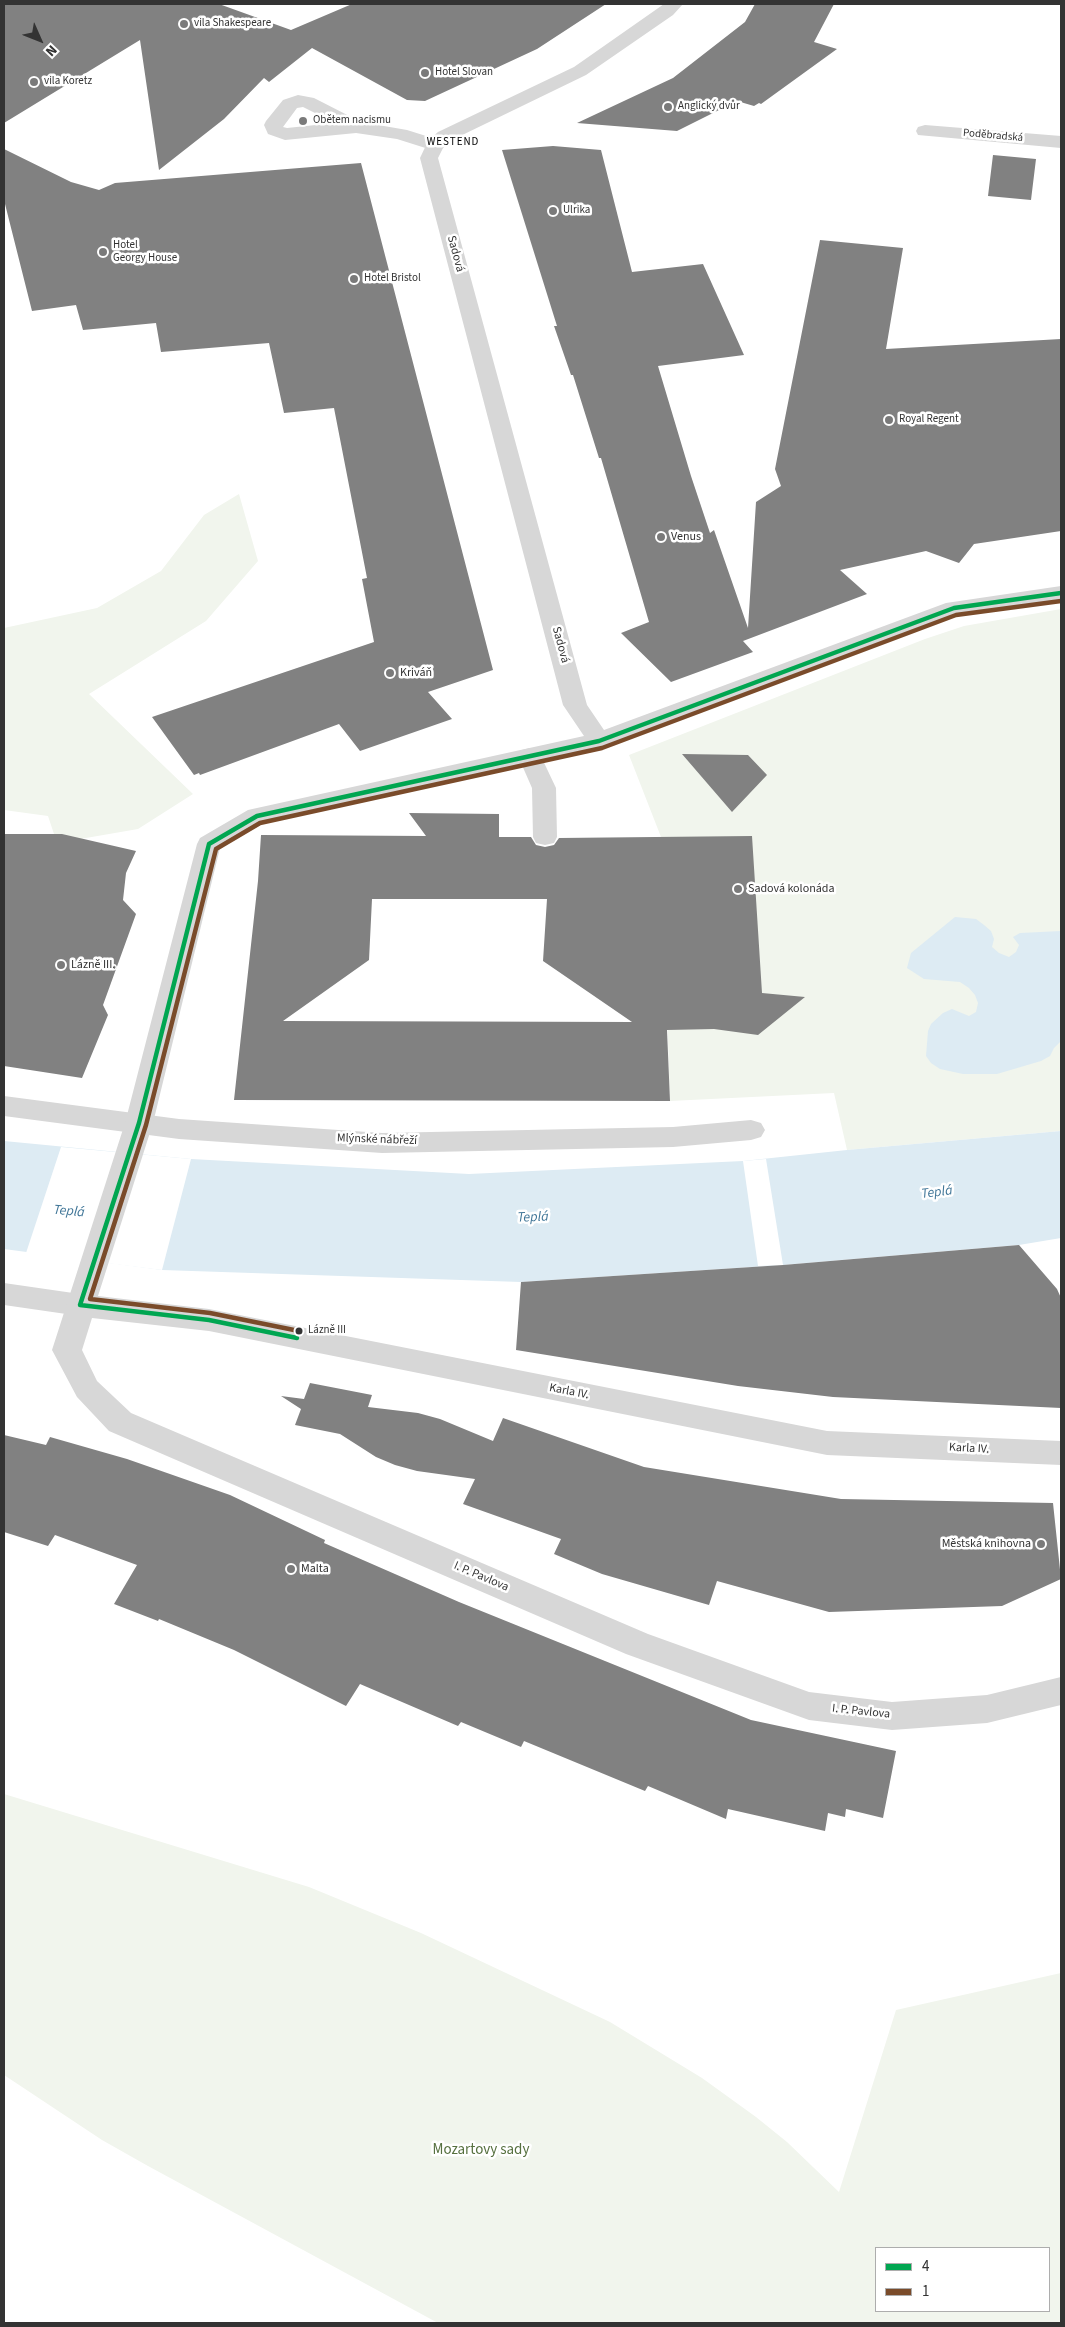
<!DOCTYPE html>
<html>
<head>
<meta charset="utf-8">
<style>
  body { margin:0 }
  #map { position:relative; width:1065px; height:2327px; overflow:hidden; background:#fff; font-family:"Source Sans 3",sans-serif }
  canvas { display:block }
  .frame { position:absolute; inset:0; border:5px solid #333; pointer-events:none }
  .legend { position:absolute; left:875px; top:2247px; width:175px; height:65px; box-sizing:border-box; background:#fff; border:1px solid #adadad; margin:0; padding:6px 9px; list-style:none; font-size:15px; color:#333 }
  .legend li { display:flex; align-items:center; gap:10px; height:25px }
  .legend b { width:25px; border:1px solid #adadad }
  .north { position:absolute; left:15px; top:15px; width:50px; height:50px; -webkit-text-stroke:4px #fff; paint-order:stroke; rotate:134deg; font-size:14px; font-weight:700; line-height:20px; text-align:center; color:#333 }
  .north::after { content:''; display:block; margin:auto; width:18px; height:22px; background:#333; clip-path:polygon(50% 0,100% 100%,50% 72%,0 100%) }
</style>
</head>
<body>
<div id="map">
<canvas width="1065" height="2327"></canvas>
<div class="frame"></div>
<ul class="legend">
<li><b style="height:6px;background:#00a651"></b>4</li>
<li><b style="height:6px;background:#7a4b2a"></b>1</li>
</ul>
<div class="north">N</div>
</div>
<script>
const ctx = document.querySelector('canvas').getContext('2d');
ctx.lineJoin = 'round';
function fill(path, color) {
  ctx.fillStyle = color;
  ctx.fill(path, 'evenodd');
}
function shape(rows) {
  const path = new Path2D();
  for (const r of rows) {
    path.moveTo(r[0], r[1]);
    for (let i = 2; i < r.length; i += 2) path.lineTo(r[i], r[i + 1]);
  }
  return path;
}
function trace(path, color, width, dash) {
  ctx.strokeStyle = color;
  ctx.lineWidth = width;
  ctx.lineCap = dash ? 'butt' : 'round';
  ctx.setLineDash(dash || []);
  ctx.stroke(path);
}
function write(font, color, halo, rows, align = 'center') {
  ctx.font = font + ' "Source Sans 3",sans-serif';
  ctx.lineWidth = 5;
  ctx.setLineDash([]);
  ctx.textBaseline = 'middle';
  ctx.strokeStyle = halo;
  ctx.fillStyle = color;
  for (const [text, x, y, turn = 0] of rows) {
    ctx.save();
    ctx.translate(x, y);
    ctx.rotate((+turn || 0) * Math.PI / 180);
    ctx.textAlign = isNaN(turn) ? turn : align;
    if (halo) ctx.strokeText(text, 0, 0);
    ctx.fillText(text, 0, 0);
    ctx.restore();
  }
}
fill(shape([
  [239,494,258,561,206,621,89,694,193,794,138,829,57,843,48,816,4,810,4,628,97,608,161,571,204,515],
  [1061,609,1061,1131,847,1150,834,1093,670,1101,661,837,629,755,925,639,964,626],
  [4,1794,309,1887,421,1933,610,2022,702,2078,756,2117,787,2142,839,2192,896,2010,1061,1973,1061,2323,438,2323,148,2166,102,2140,4,2075],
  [1049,2248,1049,2311,876,2311,876,2248]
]), '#f1f5ed');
fill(shape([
  [955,917,976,919,984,925,991,931,994,939,992,947,999,953,1009,957,1016,952,1019,945,1013,937,1020,933,1061,931,1061,1041,1054,1048,1050,1056,1041,1061,997,1074,963,1074,940,1069,931,1063,926,1056,928,1031,931,1024,943,1013,952,1009,969,1016,976,1012,978,1003,975,995,969,988,960,982,924,979,907,968,911,953],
  [1061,1131,1061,1238,1019,1245,783,1265,521,1282,162,1270,4,1249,4,1141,191,1159,469,1174,743,1161,847,1150]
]), '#ddebf3');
fill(shape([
  [61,1147,191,1159,162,1270,26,1253],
  [766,1159,783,1265,758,1266,743,1161]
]), '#fff');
fill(shape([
  [4,4,219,4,291,30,352,4,606,4,537,49,425,101,407,100,312,48,269,82,264,78,224,119,159,170,140,40,4,123],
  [755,4,834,4,814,42,837,49,761,104,759,103,754,106,737,101,677,131,577,123,673,78,745,22],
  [553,146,601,150,632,272,703,264,744,355,658,366,691,476,710,533,714,530,748,628,756,502,781,486,775,469,820,240,903,248,886,349,1061,339,1061,531,974,544,959,563,926,551,840,570,867,594,743,641,753,652,671,682,621,633,649,622,601,458,599,458,573,375,571,375,554,326,557,326,502,150],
  [4,149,71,182,99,190,115,183,361,163,493,670,428,692,452,719,360,751,339,724,200,775,199,773,194,775,152,717,374,642,362,579,367,578,334,408,284,413,269,343,161,352,156,323,83,330,76,305,32,311,4,200],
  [993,155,1036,159,1031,200,988,196],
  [682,754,748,755,767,775,732,812],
  [409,813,499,814,499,837,531,837,536,845,545,847,554,845,559,838,752,836,762,993,805,997,758,1035,714,1029,667,1030,670,1101,234,1100,258,881,261,835,426,836],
  [372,899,547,899,543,961,632,1022,283,1021,369,960],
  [4,834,62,834,136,851,126,873,123,900,136,914,103,1005,108,1015,82,1078,4,1066],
  [1019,1245,1057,1289,1061,1298,1061,1408,833,1397,738,1386,516,1350,521,1282,783,1265],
  [310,1383,372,1395,368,1407,418,1413,440,1419,493,1441,503,1418,644,1467,841,1499,1053,1503,1061,1579,1002,1606,829,1612,717,1581,709,1605,602,1574,554,1554,561,1539,463,1504,475,1479,417,1471,395,1465,376,1457,340,1434,295,1425,301,1409,281,1396,304,1399],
  [4,1435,46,1445,50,1437,127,1459,230,1495,325,1540,324,1543,459,1602,751,1720,896,1751,883,1818,846,1809,845,1817,828,1813,825,1831,728,1809,726,1819,648,1786,645,1791,524,1741,521,1747,461,1722,458,1726,360,1684,346,1706,234,1650,159,1619,158,1621,114,1604,137,1565,55,1535,48,1546,4,1532]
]), '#818181');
fill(shape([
  [298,95,314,98,361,122,407,130,442,141,444,145,442,149,435,151,397,139,356,133,285,140,268,134,264,125,266,121,283,100,298,95],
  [303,107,335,123,287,128,283,127,297,108,303,107],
  [530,748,538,750,556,788,557,837,554,843,545,845,536,843,533,837,532,788,518,756,522,750,530,748]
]), '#d7d7d7');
fill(shape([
  [4,1096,179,1119,382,1133,673,1127,751,1120,761,1123,765,1130,761,1137,751,1140,673,1147,382,1153,179,1139,4,1116,4,1096],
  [4,1283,80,1294,90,1297,94,1305,90,1313,80,1316,4,1305,4,1283]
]), '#d7d7d7');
fill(shape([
  [664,4,683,4,673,15,586,75,452,140,443,148,438,158,587,705,604,730,946,603,1061,586,1061,600,958,615,607,747,264,823,220,848,153,1123,98,1296,209,1309,827,1431,1061,1441,1061,1465,827,1455,209,1331,92,1318,82,1350,97,1381,131,1413,648,1634,809,1692,892,1702,987,1695,1061,1677,1061,1705,987,1723,892,1730,809,1720,626,1654,109,1431,77,1397,52,1350,125,1123,197,844,200,838,248,810,257,808,584,736,563,705,420,158,428,141,438,132,574,67,664,4],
  [925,125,1061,136,1061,148,918,135,916,131,918,127,925,125]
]), '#d7d7d7');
trace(shape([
  [297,1338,209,1320,80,1305,139,1123,209,844,257,816,599,741,954,608,1061,593]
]), '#00a651', 4.5);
trace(shape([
  [299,1331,210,1313,90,1299,146,1125,216,849,260,823,602,748,956,615,1061,601]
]), '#7a4b2a', 4.5);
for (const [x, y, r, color] of [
  [184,24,5,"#7a7a7a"],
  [425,73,5,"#7a7a7a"],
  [34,82,5,"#7a7a7a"],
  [668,107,5,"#7a7a7a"],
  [303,121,5,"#7a7a7a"],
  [553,211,5,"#7a7a7a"],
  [103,252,5,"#7a7a7a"],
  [354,279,5,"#7a7a7a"],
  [889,420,5,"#7a7a7a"],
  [661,537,5,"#7a7a7a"],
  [390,673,5,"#7a7a7a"],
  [738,889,5,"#7a7a7a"],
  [61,965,5,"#7a7a7a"],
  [299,1331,4.5,"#333"],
  [1041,1544,5,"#7a7a7a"],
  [291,1569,5,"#7a7a7a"]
]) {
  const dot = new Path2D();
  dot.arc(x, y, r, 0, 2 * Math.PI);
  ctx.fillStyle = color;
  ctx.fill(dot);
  trace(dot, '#fff', 2);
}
write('11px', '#333', '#fff', [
  ["vila Shakespeare",194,24],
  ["Hotel Slovan",435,73],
  ["vila Koretz",44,82],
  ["Anglický dvůr",678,107],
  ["Obětem nacismu",313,121],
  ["Ulrika",563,211],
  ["Hotel",113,246],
  ["Georgy House",113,259],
  ["Hotel Bristol",364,279],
  ["Royal Regent",899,420]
], 'left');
write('11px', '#333', '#fff', [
  ["Poděbradská",993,136,5]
]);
ctx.letterSpacing = '1px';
write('11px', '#000', '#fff', [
  ["WESTEND",453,143]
]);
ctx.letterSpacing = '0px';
write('11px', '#333', '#fff', [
  ["Lázně III",308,1331]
], 'left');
write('12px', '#333', '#fff', [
  ["Sadová",455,254,75],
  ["Sadová",560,645,75],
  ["Mlýnské nábřeží",377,1140,2],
  ["Karla IV.",569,1392,11],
  ["Karla IV.",969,1449,3],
  ["I. P. Pavlova",481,1577,23],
  ["I. P. Pavlova",861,1712,6]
]);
write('12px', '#333', '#fff', [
  ["Venus",671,537],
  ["Kriváň",400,673],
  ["Sadová kolonáda",748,889],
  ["Lázně III.",71,965],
  ["Městská knihovna",1031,1544,"right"],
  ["Malta",301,1569]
], 'left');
write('italic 14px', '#3f7597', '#fff', [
  ["Teplá",937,1193,-7],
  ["Teplá",69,1212,5],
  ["Teplá",533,1218,-2]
]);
write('15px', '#56703f', '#fff', [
  ["Mozartovy sady",481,2151]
]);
</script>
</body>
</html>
